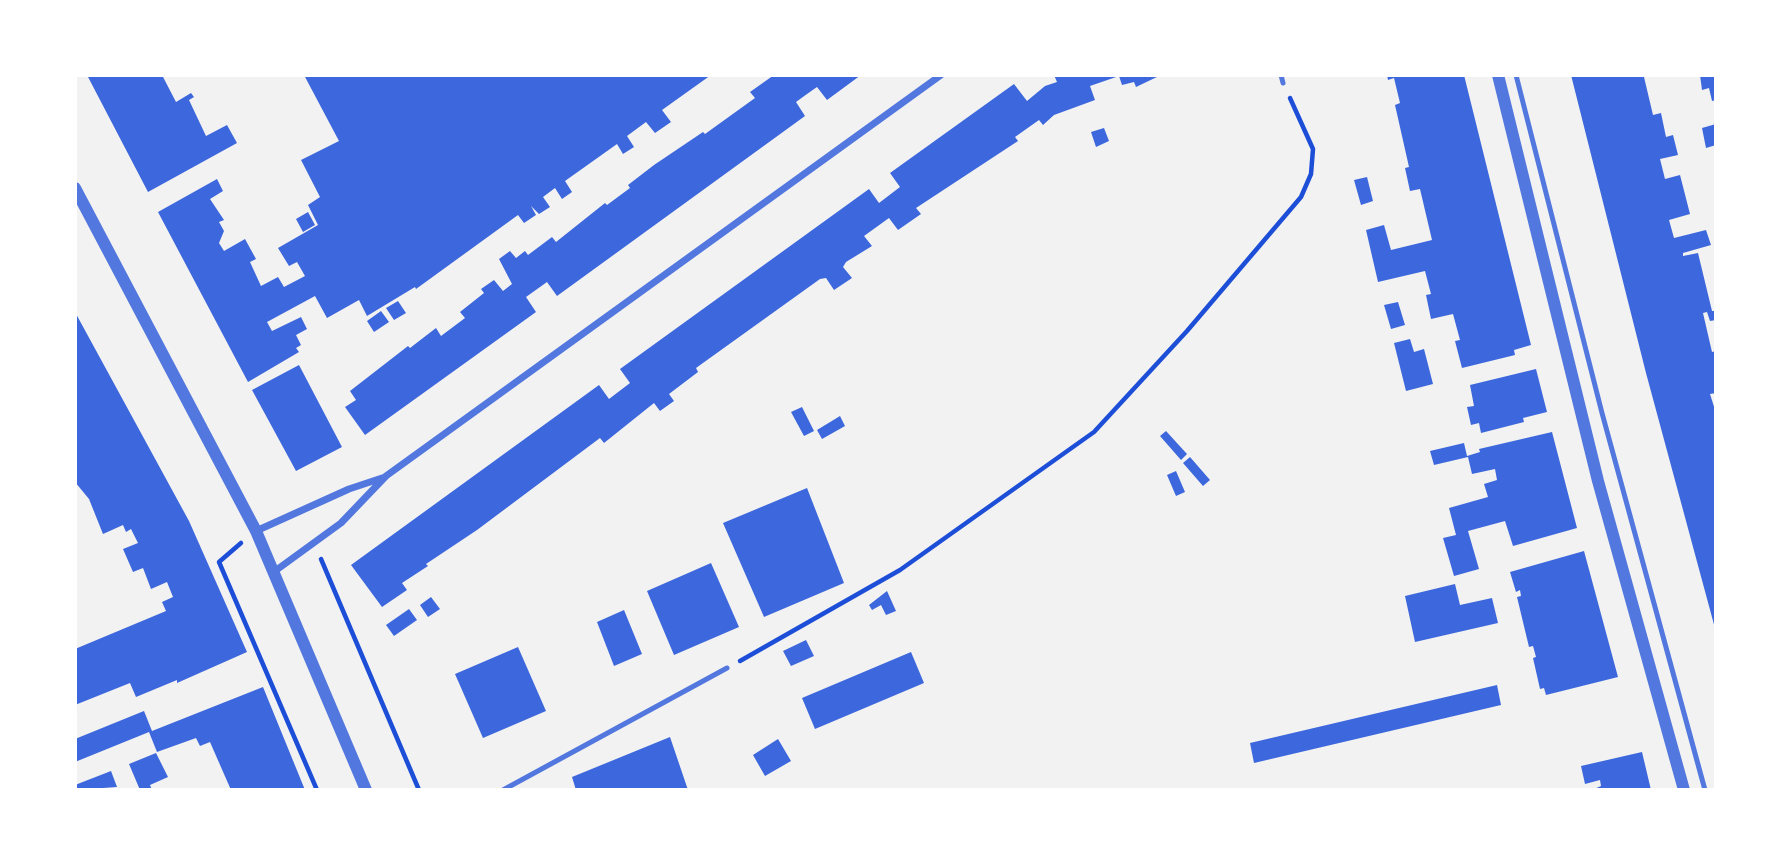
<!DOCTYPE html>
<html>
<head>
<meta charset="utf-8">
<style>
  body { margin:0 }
  #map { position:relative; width:1791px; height:865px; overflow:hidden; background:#f2f2f2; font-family:"Exo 2",sans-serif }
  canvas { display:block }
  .frame { position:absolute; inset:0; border:77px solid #fff; pointer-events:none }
</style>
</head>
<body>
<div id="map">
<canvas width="1791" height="865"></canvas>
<div class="frame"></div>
</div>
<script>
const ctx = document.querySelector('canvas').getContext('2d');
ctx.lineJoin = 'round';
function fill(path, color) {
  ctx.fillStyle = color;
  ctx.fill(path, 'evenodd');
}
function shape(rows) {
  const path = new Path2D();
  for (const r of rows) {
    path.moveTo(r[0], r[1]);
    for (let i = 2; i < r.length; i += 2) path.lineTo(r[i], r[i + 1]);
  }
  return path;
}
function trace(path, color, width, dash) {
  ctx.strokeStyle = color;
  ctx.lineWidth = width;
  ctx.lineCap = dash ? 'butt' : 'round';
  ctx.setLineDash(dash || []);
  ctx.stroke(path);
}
fill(shape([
  [87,75,162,75,176,102,191,93,194,97,189,100,206,136,227,125,237,143,148,192],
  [304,75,711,75,662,110,671,122,655,133,646,122,627,136,634,147,623,154,617,144,565,181,572,192,562,199,555,188,543,197,550,207,539,214,531,206,536,215,524,223,518,215,416,289,415,287,367,316,359,300,327,318,315,296,267,322,272,331,301,317,307,329,296,335,301,345,296,348,299,352,248,382,158,212,217,179,223,191,210,199,224,220,219,222,224,231,219,243,224,251,245,239,256,259,250,262,261,286,278,277,284,287,305,276,297,262,289,266,278,248,318,225,308,205,320,197,301,160,339,141],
  [774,75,861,75,827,100,817,87,807,94,796,102,805,116,557,296,547,282,526,297,536,312,365,435,345,407,356,400,350,391,408,346,410,348,436,328,441,336,465,318,460,312,484,293,481,289,494,280,503,291,512,284,499,259,510,251,516,258,525,251,528,255,552,237,556,242,605,203,607,205,630,188,628,185,654,165,703,132,705,134,755,98,750,92],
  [1054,75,1159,76,1136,87,1134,82,1122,85,1119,76,1090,86,1095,100,1054,115,1043,125,1039,120,1015,137,1018,141,916,208,921,214,898,230,889,218,864,236,872,246,846,262,843,267,852,278,834,290,826,278,820,279,696,368,698,372,669,394,674,401,660,411,654,403,604,443,600,438,477,530,426,564,428,566,402,583,407,590,382,607,351,565,599,385,609,399,630,383,620,369,869,189,879,203,900,187,890,173,1014,84,1027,101,1045,86,1057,82],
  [1387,75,1464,75,1531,345,1514,350,1515,355,1462,368,1455,341,1460,340,1453,314,1431,319,1426,295,1431,294,1425,271,1378,282,1366,230,1384,225,1391,250,1432,240,1420,189,1410,191,1405,168,1409,167,1395,105,1400,103,1394,78,1388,80],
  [1571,75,1644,77,1653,115,1661,113,1666,137,1673,135,1678,155,1660,159,1665,179,1680,175,1690,214,1669,220,1674,238,1706,230,1711,245,1683,253,1683,256,1698,253,1712,311,1716,311,1716,320,1710,321,1707,312,1703,313,1712,352,1716,351,1716,393,1710,394,1716,413,1716,632,1646,373],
  [1700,75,1716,75,1716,100,1712,101,1709,88,1702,90],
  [1716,124,1716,145,1706,148,1702,128],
  [1104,128,1109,141,1096,147,1091,132],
  [1367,177,1373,201,1361,205,1354,180],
  [308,212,315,225,303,232,296,219],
  [398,301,406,313,394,320,386,308],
  [1398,302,1405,325,1391,329,1384,305],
  [381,311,389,322,374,332,367,321],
  [75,312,189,521,247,652,177,683,177,680,136,697,130,683,75,705,75,649,166,611,162,602,173,597,167,582,151,589,143,568,133,572,123,549,138,543,131,529,126,532,123,525,103,534,89,499,75,482],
  [1410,339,1414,352,1424,349,1433,384,1406,391,1394,343],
  [299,365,342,447,296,471,252,390],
  [1536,369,1547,412,1523,418,1524,422,1481,433,1479,423,1471,425,1467,407,1474,406,1470,385],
  [802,407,814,431,804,436,791,412],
  [840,416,845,426,822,439,817,430],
  [1166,431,1187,454,1181,460,1160,436],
  [1552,432,1577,528,1513,546,1505,521,1468,531,1479,569,1454,576,1443,538,1456,535,1449,508,1488,497,1484,484,1497,480,1495,469,1472,474,1468,457,1434,465,1430,451,1464,443,1467,456,1480,452,1479,449],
  [1190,457,1210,480,1203,486,1183,463],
  [1176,471,1185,492,1176,496,1167,475],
  [807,488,844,583,764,617,723,523],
  [1584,551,1618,677,1546,695,1544,688,1540,689,1533,658,1536,657,1533,646,1529,647,1517,597,1521,596,1520,590,1516,592,1510,572],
  [711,563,739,627,674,655,647,591],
  [1455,584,1460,605,1492,598,1498,623,1415,642,1405,596],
  [887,591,896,611,886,615,881,605,872,610,869,605],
  [431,597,440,609,428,617,420,605],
  [409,609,417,620,394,636,386,625],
  [624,610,642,654,614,666,597,622],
  [806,640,814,656,791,666,783,651],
  [518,647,546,711,483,738,455,674],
  [911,652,924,683,815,729,802,698],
  [1497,685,1501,705,1254,763,1250,743],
  [263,687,305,790,231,790,210,742,200,746,196,738,157,752,149,732,75,762,75,739,144,711,152,731],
  [670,737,688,790,576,790,572,777],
  [778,739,791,761,765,776,753,755],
  [1642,752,1651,790,1592,790,1601,786,1600,780,1585,784,1581,766],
  [156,753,168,777,150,785,152,790,140,790,129,764],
  [111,771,117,787,75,790,75,785]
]), '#3d67dc');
trace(shape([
  [241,543,219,562,317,790],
  [321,559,419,790],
  [740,661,900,570,1094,432,1187,331,1301,197,1311,174,1313,149,1290,98]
]), '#1d4ed8', 4.5);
trace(shape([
  [1281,75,1283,83],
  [1516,75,1602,413,1705,790],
  [503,790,727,668]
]), '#5277de', 5);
trace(shape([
  [256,531,349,489,382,478],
  [275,571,341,523,386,476,941,75]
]), '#5277de', 7);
trace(shape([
  [1498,75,1598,481,1684,790],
  [75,188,256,531,366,790]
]), '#5277de', 12);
</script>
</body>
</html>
